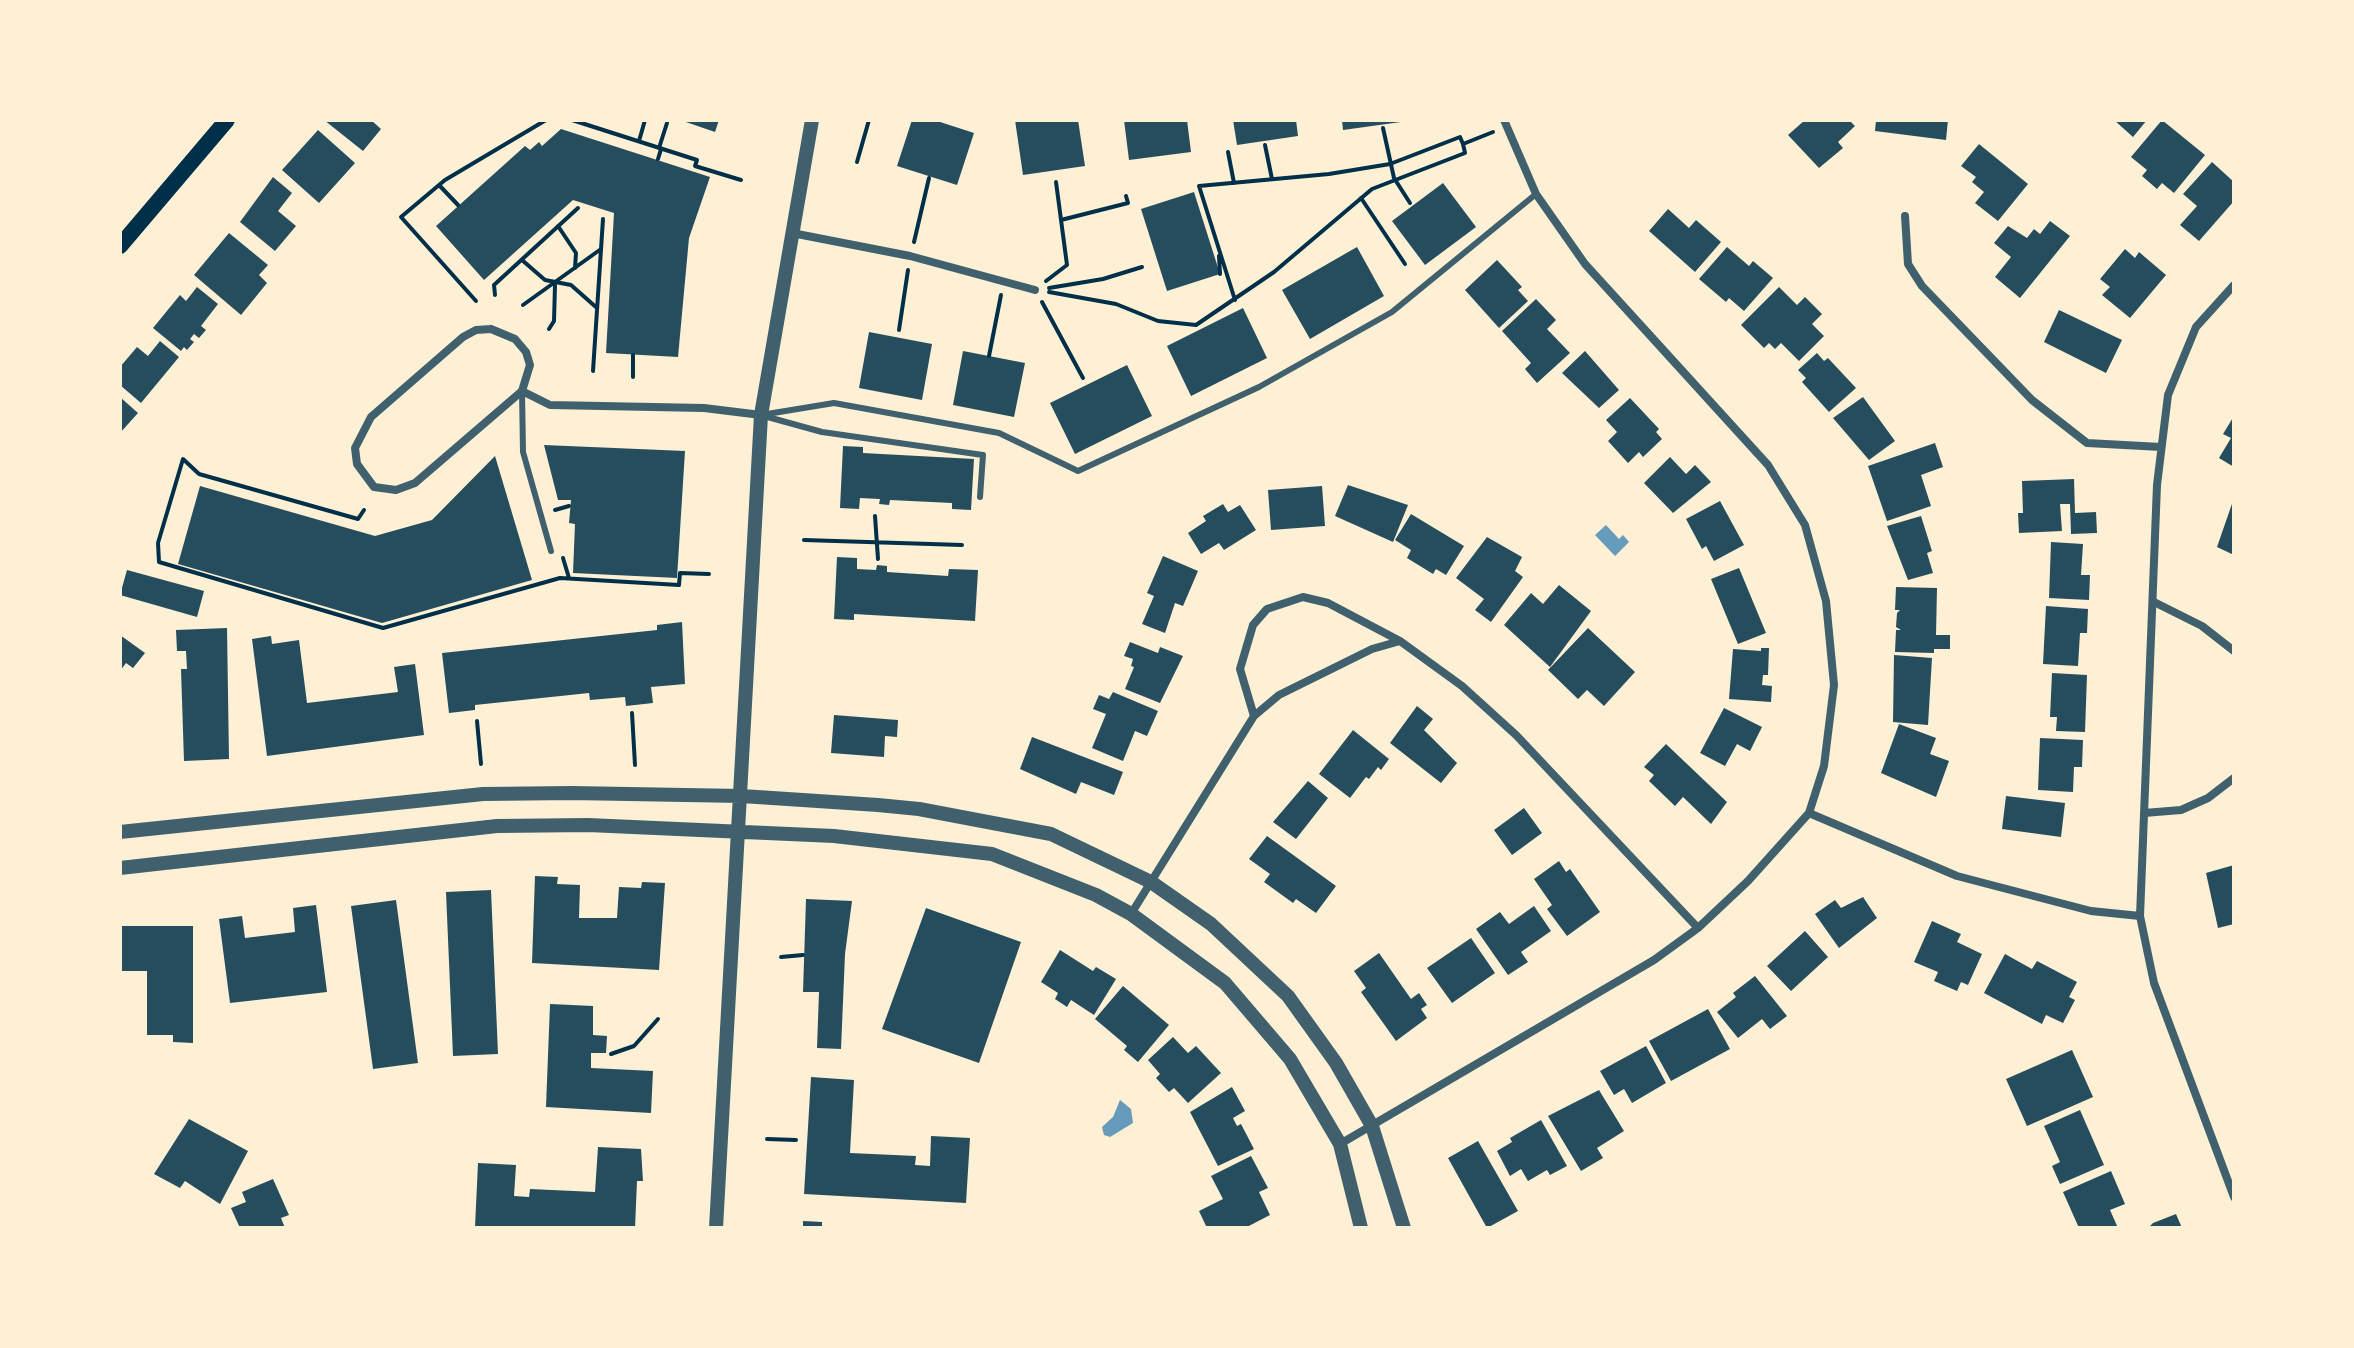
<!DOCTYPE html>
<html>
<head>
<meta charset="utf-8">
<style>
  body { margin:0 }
  #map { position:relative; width:2354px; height:1348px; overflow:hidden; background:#fdf0d5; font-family:Manrope,sans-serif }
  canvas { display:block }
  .frame { position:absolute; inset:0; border:122px solid #fdf0d5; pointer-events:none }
</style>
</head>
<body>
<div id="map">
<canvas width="2354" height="1348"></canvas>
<div class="frame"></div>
</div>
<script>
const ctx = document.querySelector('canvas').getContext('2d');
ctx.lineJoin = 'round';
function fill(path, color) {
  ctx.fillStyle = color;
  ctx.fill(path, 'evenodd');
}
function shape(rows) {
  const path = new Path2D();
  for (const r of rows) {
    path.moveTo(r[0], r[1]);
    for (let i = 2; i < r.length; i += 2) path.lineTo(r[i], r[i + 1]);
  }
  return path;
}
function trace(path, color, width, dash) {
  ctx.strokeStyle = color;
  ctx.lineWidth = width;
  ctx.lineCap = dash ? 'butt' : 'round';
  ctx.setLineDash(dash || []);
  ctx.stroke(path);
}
fill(shape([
  [1606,525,1619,539,1623,535,1629,542,1615,556,1595,535],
  [1120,1100,1131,1109,1133,1123,1110,1137,1104,1135,1102,1127,1113,1117]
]), '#669bbc');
fill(shape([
  [324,120,371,120,381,129,363,151],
  [680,120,719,120,715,132],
  [912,120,934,120,974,133,957,185,897,166],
  [1015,120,1078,120,1085,166,1023,175],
  [1124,120,1187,120,1191,152,1129,160],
  [1233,120,1296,120,1298,136,1237,145],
  [1342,120,1401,120,1401,122,1343,130],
  [1805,120,1849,120,1855,126,1838,142,1843,148,1819,168,1788,135],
  [1876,120,1948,120,1946,140,1875,131],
  [2114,120,2147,120,2133,137],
  [2162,120,2205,155,2174,193,2162,183,2157,189,2142,176,2147,170,2131,157],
  [561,129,710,177,689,238,678,357,606,353,614,213,573,200,484,280,436,226,525,146,530,150,539,142,542,146],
  [318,130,355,163,319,203,282,170],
  [1979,144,2028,184,1998,221,1975,203,1984,192,1972,182,1976,177,1961,166],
  [2212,162,2234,182,2234,201,2199,241,2180,225,2197,206,2183,194],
  [273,177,292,193,278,211,296,226,275,251,240,222],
  [1443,183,1476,227,1425,265,1392,221],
  [1194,192,1220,274,1167,291,1141,209],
  [1668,209,1689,228,1696,220,1721,242,1695,272,1649,231],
  [2050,221,2070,236,2020,298,1995,277,2011,257,1994,243,2008,226,2027,238,2034,229,2040,234],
  [229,233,268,265,259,275,267,283,241,315,194,275],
  [1357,247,1384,296,1310,339,1282,290],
  [1727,247,1749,266,1753,261,1773,278,1744,311,1729,298,1726,302,1699,279],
  [2125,249,2135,258,2139,252,2166,275,2130,318,2102,295,2110,287,2100,279],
  [1497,260,1522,287,1518,290,1528,301,1499,328,1465,290],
  [197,287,218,304,201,326,206,330,199,338,194,334,190,339,194,342,187,350,184,347,181,351,153,328,180,295,186,301],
  [1779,287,1797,305,1805,297,1822,314,1812,324,1824,336,1799,361,1781,343,1775,349,1769,343,1764,348,1741,325],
  [1536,299,1556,320,1547,329,1570,353,1537,383,1525,369,1531,363,1502,331],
  [1243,308,1267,358,1191,396,1167,346],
  [2059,310,2122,340,2106,373,2044,342],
  [869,332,932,344,922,400,859,388],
  [160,341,179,357,141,403,120,385,120,367,137,347,148,356],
  [963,351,1025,363,1014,417,953,405],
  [1585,351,1619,390,1599,408,1562,373],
  [1817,353,1824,361,1828,358,1856,388,1829,412,1802,382,1806,378,1798,370],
  [1127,365,1152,416,1075,454,1050,403],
  [120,397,138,413,120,433],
  [1863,397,1895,441,1869,460,1833,418],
  [1630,398,1659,429,1656,432,1662,439,1643,457,1639,452,1628,463,1608,441,1617,432,1606,420],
  [2234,416,2234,467,2219,458,2231,438,2223,434],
  [1935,443,1943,467,1921,475,1931,506,1887,521,1868,466],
  [544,445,685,451,677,578,573,573,575,524,569,523,571,500,558,500],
  [843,446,863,447,863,453,974,459,971,510,952,509,952,503,890,500,889,505,879,504,880,499,860,498,859,509,840,508],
  [495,456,532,580,382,623,178,564,200,486,375,536,432,520],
  [1670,457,1686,474,1695,465,1711,482,1673,513,1644,483],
  [2074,479,2075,513,2096,512,2097,533,2071,534,2070,504,2060,504,2062,531,2019,533,2018,513,2023,513,2022,481],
  [1348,485,1408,505,1393,542,1335,516],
  [1322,486,1325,526,1271,530,1268,490],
  [2234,498,2234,555,2217,547],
  [1720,501,1744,545,1714,561,1706,546,1702,549,1686,519],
  [1223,504,1228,512,1240,505,1256,530,1224,550,1219,543,1201,554,1188,533,1206,521,1203,516],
  [1411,514,1464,546,1446,575,1436,569,1433,574,1407,558,1411,550,1395,540],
  [1921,516,1932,551,1927,553,1933,573,1908,580,1887,526],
  [1487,537,1522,557,1515,571,1523,577,1491,622,1475,610,1484,599,1456,578],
  [2051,542,2083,544,2081,575,2090,575,2089,600,2049,598],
  [1163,556,1198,571,1183,606,1175,603,1165,633,1142,624,1154,596,1147,593],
  [837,557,857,558,857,569,876,570,877,565,887,566,887,572,948,576,949,569,978,570,975,621,854,614,854,620,834,619],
  [1739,568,1766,633,1738,644,1711,579],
  [127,570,204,591,197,617,120,595],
  [1559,585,1591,611,1550,667,1504,625,1531,593,1543,604],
  [1896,587,1937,588,1936,635,1950,635,1950,649,1934,649,1934,653,1895,652,1896,630,1901,630,1896,627,1897,613,1900,610,1895,610],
  [2046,606,2088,609,2087,633,2080,633,2078,666,2043,664],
  [682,622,685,684,651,687,653,703,626,706,625,697,590,700,589,693,475,705,475,710,449,713,442,653,657,630,657,625],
  [227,628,229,759,184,761,181,669,187,669,186,651,177,651,176,630],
  [1588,628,1635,672,1604,706,1587,690,1578,699,1548,670],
  [120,635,145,653,133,668,126,663,120,671],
  [271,636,272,644,299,640,307,703,398,692,394,667,415,664,424,735,267,756,252,639],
  [1130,642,1158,653,1160,647,1183,656,1160,703,1125,689,1134,667,1131,666,1133,659,1124,656],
  [1761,648,1769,648,1768,675,1763,675,1762,685,1772,686,1771,702,1729,699,1733,649,1761,651],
  [1894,655,1932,658,1928,725,1893,722],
  [2052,673,2087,675,2085,732,2056,731,2057,717,2050,717],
  [1113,692,1158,711,1147,736,1135,731,1123,761,1092,748,1106,714,1093,709,1099,695,1109,699],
  [1417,706,1433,719,1424,730,1457,763,1441,783,1390,743],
  [1724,708,1762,727,1750,751,1737,744,1725,766,1700,753],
  [834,715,898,720,897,737,885,736,884,757,831,753],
  [1899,724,1936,738,1930,754,1949,761,1936,797,1881,773],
  [1353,730,1389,759,1381,770,1378,767,1369,779,1366,777,1350,798,1319,774],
  [1032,737,1123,772,1114,795,1081,782,1076,794,1020,769],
  [2040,738,2083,740,2082,767,2074,767,2073,792,2038,790],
  [1666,744,1727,802,1711,824,1683,797,1675,806,1649,781,1654,775,1644,767],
  [1308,781,1328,798,1296,839,1273,822],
  [2006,796,2065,803,2061,837,2002,829],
  [1524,808,1542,833,1512,855,1494,830],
  [1267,836,1336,886,1316,913,1296,899,1293,903,1264,882,1270,874,1249,859],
  [1559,861,1566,872,1570,869,1600,912,1567,936,1547,909,1552,905,1534,879],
  [2234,865,2234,924,2218,928,2206,873],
  [535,876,558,877,557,884,580,885,579,918,617,918,619,887,641,888,642,882,665,883,659,970,532,963],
  [491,890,498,1054,453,1056,446,892],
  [1863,897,1877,918,1839,948,1815,914,1835,900,1841,908],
  [806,899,852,901,845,954,841,1049,817,1048,819,992,803,992],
  [396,900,418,1063,373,1069,351,906],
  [316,905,327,992,230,1003,219,919,242,916,245,938,295,932,293,908],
  [1534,906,1551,931,1521,952,1528,962,1508,975,1476,929,1500,912,1509,924],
  [926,908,1021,942,979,1063,882,1029],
  [1932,921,1961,934,1957,942,1982,954,1968,985,1961,982,1957,991,1934,981,1938,972,1914,962],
  [120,926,193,926,193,1043,173,1042,173,1035,147,1035,147,971,120,971],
  [1805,931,1828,957,1791,991,1767,966],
  [1471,938,1495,973,1452,1003,1427,968],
  [1060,950,1093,971,1096,967,1116,979,1094,1015,1071,1000,1067,1007,1055,999,1058,993,1041,982],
  [1379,953,1411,999,1419,993,1427,1005,1421,1009,1427,1018,1396,1041,1361,992,1366,988,1354,971],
  [2005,954,2032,969,2037,961,2077,982,2069,997,2075,1000,2063,1023,2046,1015,2042,1024,1984,993],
  [1755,976,1787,1016,1770,1029,1762,1019,1738,1038,1717,1012,1736,997,1733,993],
  [1123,986,1169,1025,1138,1062,1124,1050,1127,1046,1095,1019],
  [550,1004,593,1006,593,1035,607,1036,606,1053,591,1053,591,1068,653,1071,651,1113,546,1107],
  [1708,1009,1730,1049,1671,1081,1649,1041],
  [1173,1037,1188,1053,1196,1046,1221,1073,1188,1103,1174,1088,1169,1092,1156,1078,1160,1074,1148,1060],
  [1646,1046,1666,1083,1632,1103,1624,1089,1614,1095,1600,1071],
  [2072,1050,2093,1097,2027,1126,2006,1079],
  [811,1077,854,1080,850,1153,916,1156,915,1165,930,1166,931,1136,970,1138,966,1203,804,1194],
  [1232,1087,1245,1111,1233,1118,1237,1126,1241,1124,1254,1149,1218,1166,1190,1112],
  [1599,1090,1624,1131,1597,1148,1603,1158,1581,1171,1548,1116],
  [2080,1110,2104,1165,2060,1184,2052,1166,2060,1162,2044,1126],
  [189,1119,248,1151,220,1204,185,1181,180,1188,154,1174],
  [1541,1120,1567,1166,1550,1175,1547,1170,1528,1181,1521,1169,1510,1176,1497,1151,1512,1142,1510,1138],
  [1478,1141,1518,1211,1487,1228,1448,1158],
  [598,1147,641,1149,643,1181,637,1181,635,1228,475,1227,478,1163,516,1165,514,1196,529,1197,530,1189,595,1192],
  [1251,1156,1268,1188,1259,1192,1270,1215,1245,1228,1207,1228,1199,1211,1223,1199,1211,1176],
  [2111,1171,2125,1204,2110,1210,2118,1228,2079,1228,2063,1192],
  [273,1179,289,1215,281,1218,285,1228,240,1228,231,1208,246,1202,242,1192],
  [2176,1214,2182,1228,2148,1228,2153,1223],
  [803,1221,822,1222,822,1228,803,1228]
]), '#264d5e');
trace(shape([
  [572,120,697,160,695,166,741,180],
  [1383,128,1394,178,1410,203],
  [639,141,645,120],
  [1265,145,1272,179],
  [659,148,667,123],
  [1228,152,1234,183],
  [658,159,661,149],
  [857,162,869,120],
  [439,185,458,205],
  [1361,198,1405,264],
  [1061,220,1128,203,1126,196],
  [558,226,576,253,575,268],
  [914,242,929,178],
  [1219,256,1220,274],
  [522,260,545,280,571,285,597,308],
  [1046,281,1067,265,1056,182],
  [1049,288,1103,279,1142,267],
  [1049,292,1116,304,1158,321,1196,325,1274,272,1372,189,1465,153,1463,144,1493,132],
  [495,295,494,285,578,208],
  [1235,300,1199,186,1329,174,1390,164,1460,137,1463,144],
  [476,301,401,217,445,180,546,120],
  [1042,302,1083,378],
  [523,305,601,249],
  [549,329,554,321,555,285],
  [899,330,908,270],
  [989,356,1001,295],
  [593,371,603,219],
  [633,377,633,355],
  [364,510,358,519,199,474,183,459,158,543,159,562,383,628,560,578,679,585,680,573,709,574],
  [555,510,569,506],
  [875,516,878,559],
  [804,540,962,545],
  [563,558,569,578],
  [632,713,635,765],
  [477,721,481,764],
  [781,957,803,955],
  [611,1054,634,1046,658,1019],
  [767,1139,796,1140]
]), '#003049', 4);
trace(shape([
  [522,391,523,452,551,551],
  [761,415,834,403,999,433,1078,471,1259,387,1392,312,1536,194],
  [764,416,822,432,983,455,980,497]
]), '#3f606c', 6);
trace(shape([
  [1905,216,1908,264,1922,286,2032,400,2087,443,2161,447],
  [792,233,910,256,1035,290],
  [2234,285,2196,327,2168,395,2157,485,2140,916,2154,983,2234,1197],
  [491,329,515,339,526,352,530,365,522,391,415,483,396,490,374,487,357,464,355,448,371,417,463,337,476,330,491,329],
  [522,391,550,405,704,408,761,415],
  [2154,602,2202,626,2234,651],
  [1254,716,1240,669,1253,625,1267,609,1303,597,1328,603,1400,641],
  [1809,813,1957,876,2091,911,2140,916],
  [2144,813,2181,810,2208,798,2234,778],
  [1131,914,1254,716,1279,695,1372,649,1400,641,1462,686,1516,735,1698,928],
  [1340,1144,1654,960,1698,928,1748,881,1809,813,1824,766,1834,685,1826,601,1805,525,1768,465,1585,264,1536,194,1504,120]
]), '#3f606c', 8);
trace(shape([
  [120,832,483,794,572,793,742,796,878,805,919,809,1051,834,1151,882,1211,924,1288,996,1336,1063,1372,1126,1404,1228],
  [120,868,497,826,588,825,834,836,992,854,1096,895,1131,914,1225,983,1290,1059,1340,1144,1361,1228],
  [716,1228,761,415,812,120]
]), '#3f606c', 14);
trace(shape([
  [120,246,227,120]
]), '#003049', 16);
</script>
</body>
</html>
